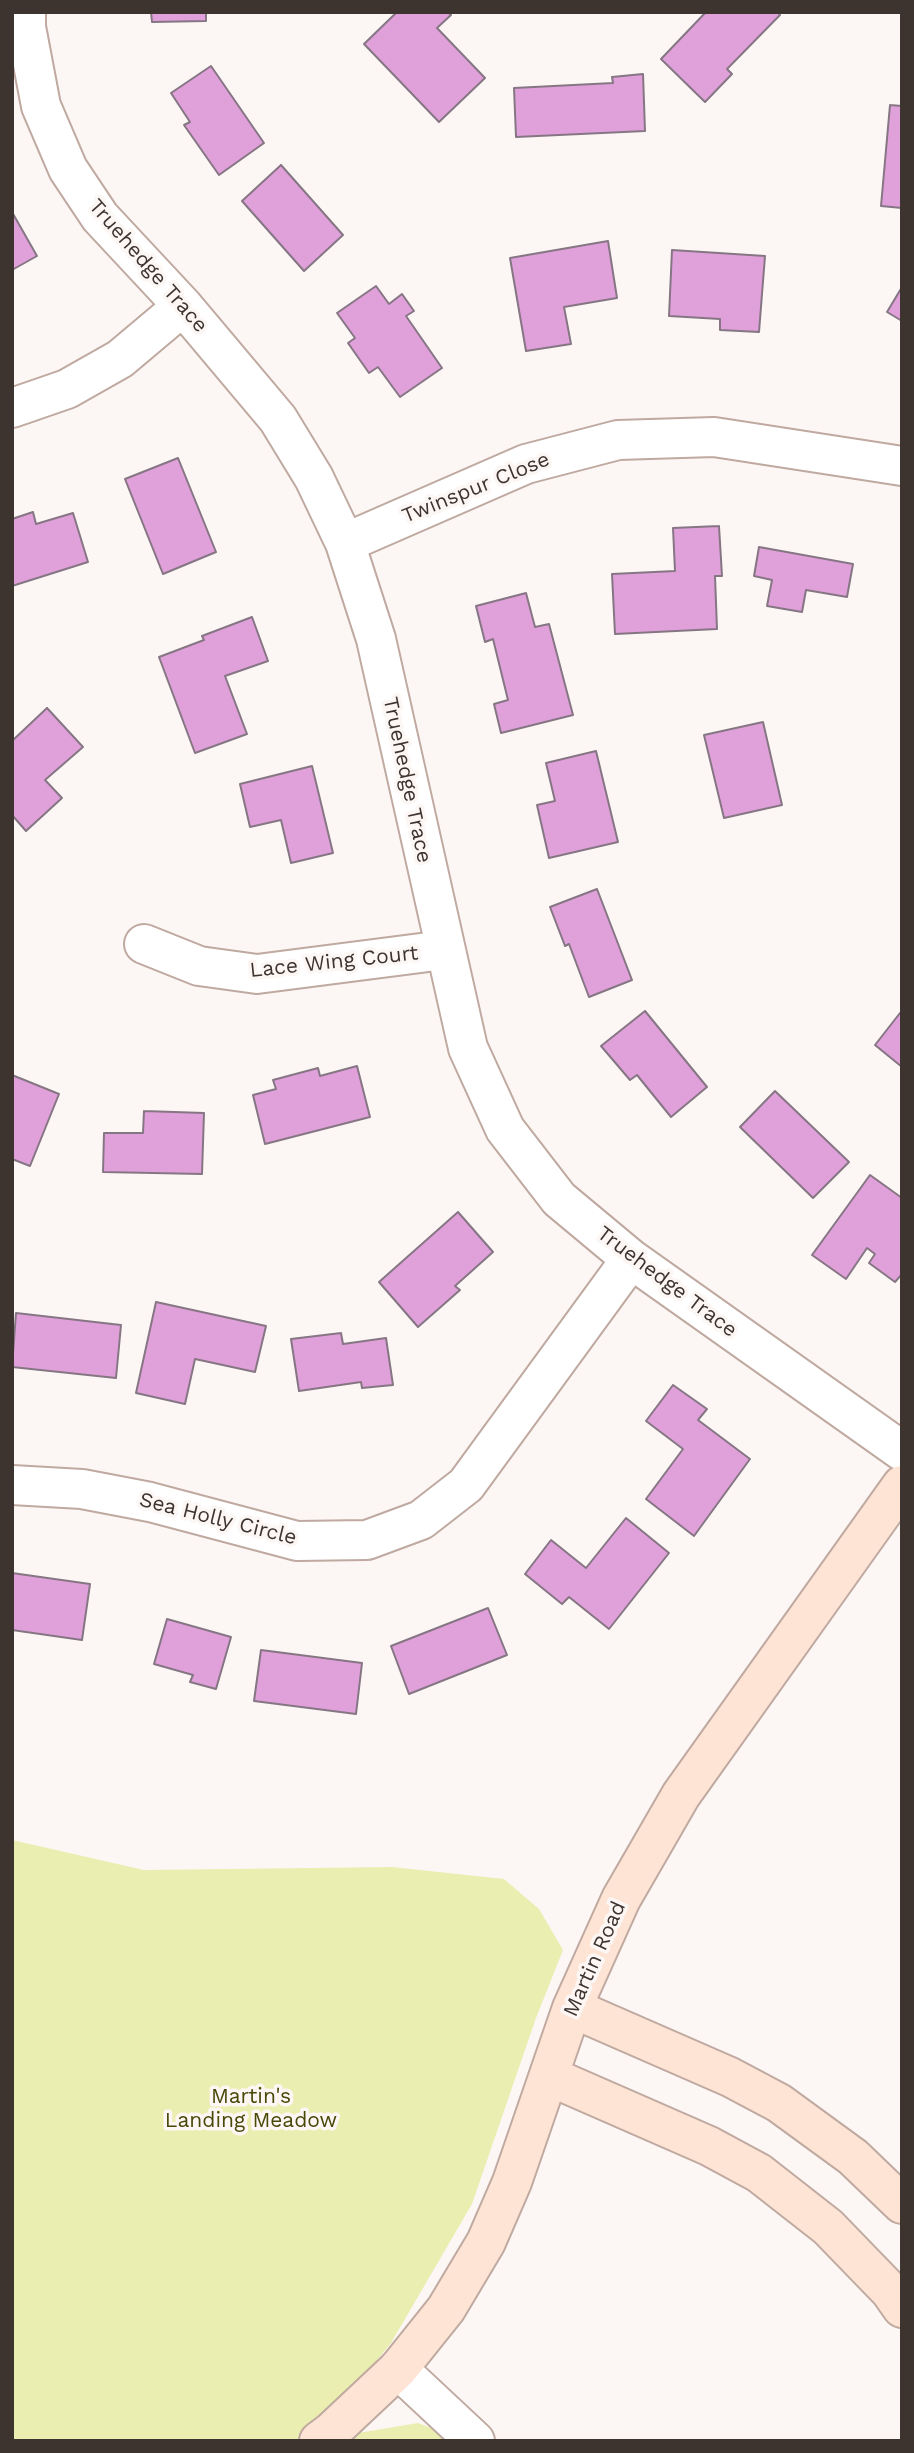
<!DOCTYPE html>
<html>
<head>
<meta charset="utf-8">
<style>
  body { margin:0 }
  #map { position:relative; width:914px; height:2453px; overflow:hidden; background:#fcf7f5; font-family:"Work Sans",sans-serif }
  canvas { display:block }
  .frame { position:absolute; inset:0; border:14px solid #3d3430; pointer-events:none }
</style>
</head>
<body>
<div id="map">
<canvas width="914" height="2453"></canvas>
<div class="frame"></div>
</div>
<script>
const ctx = document.querySelector('canvas').getContext('2d');
ctx.lineJoin = 'round';
function fill(path, color) {
  ctx.fillStyle = color;
  ctx.fill(path, 'evenodd');
}
function shape(rows) {
  const path = new Path2D();
  for (const r of rows) {
    path.moveTo(r[0], r[1]);
    for (let i = 2; i < r.length; i += 2) path.lineTo(r[i], r[i + 1]);
  }
  return path;
}
function trace(path, color, width, dash) {
  ctx.strokeStyle = color;
  ctx.lineWidth = width;
  ctx.lineCap = dash ? 'butt' : 'round';
  ctx.setLineDash(dash || []);
  ctx.stroke(path);
}
function write(font, color, halo, rows, align = 'center') {
  ctx.font = font + ' "Work Sans",sans-serif';
  ctx.lineWidth = 7;
  ctx.setLineDash([]);
  ctx.textBaseline = 'middle';
  ctx.strokeStyle = halo;
  ctx.fillStyle = color;
  for (const [text, x, y, turn = 0] of rows) {
    ctx.save();
    ctx.translate(x, y);
    ctx.rotate((+turn || 0) * Math.PI / 180);
    ctx.textAlign = isNaN(turn) ? turn : align;
    if (halo) ctx.strokeText(text, 0, 0);
    ctx.fillText(text, 0, 0);
    ctx.restore();
  }
}
fill(shape([
  [12,1840,144,1870,392,1867,504,1879,539,1909,563,1950,536,2018,472,2204,391,2343,349,2395,316,2429,300,2441,12,2441],
  [418,2423,447,2434,455,2441,343,2441,358,2433]
]), '#eaeeb0');
const building = shape([
  [151,12,206,12,206,21,152,22,151,12],
  [397,12,448,12,451,15,437,28,485,78,439,122,364,44,397,12],
  [706,12,778,12,780,15,727,69,732,74,705,102,661,59,706,12],
  [211,66,264,143,219,175,184,125,190,122,171,93,211,66],
  [643,74,645,131,516,137,514,88,613,83,612,77,643,74],
  [890,105,902,106,902,208,881,206,890,105],
  [281,165,343,235,304,271,242,201,281,165],
  [12,212,37,256,12,270,12,212],
  [608,241,617,298,564,307,571,344,526,351,510,258,608,241],
  [672,250,765,256,759,332,720,330,720,319,669,316,672,250],
  [376,286,389,304,402,294,414,311,406,316,442,368,400,397,378,367,369,373,348,343,355,338,337,313,376,286],
  [902,287,902,321,887,312,902,287],
  [178,458,216,552,163,574,125,479,178,458],
  [33,512,36,524,73,513,88,562,12,586,12,519,33,512],
  [719,526,722,576,715,576,717,629,615,634,612,574,675,571,673,528,719,526],
  [759,547,853,564,847,597,806,590,802,612,767,606,772,580,754,576,759,547],
  [526,593,535,627,549,624,573,715,501,733,494,704,508,700,493,639,485,642,476,606,526,593],
  [252,617,268,661,225,676,247,734,195,753,159,657,204,640,202,636,252,617],
  [47,708,83,747,45,780,62,798,26,831,12,815,12,741,47,708],
  [763,722,782,805,724,818,704,735,763,722],
  [596,751,618,842,549,858,537,805,555,801,546,763,596,751],
  [312,766,333,853,291,863,281,820,250,827,240,784,312,766],
  [597,889,632,980,589,997,569,944,565,946,550,907,597,889],
  [645,1011,707,1087,671,1117,637,1075,630,1080,601,1046,645,1011],
  [900,1013,902,1014,902,1067,875,1045,900,1013],
  [357,1066,370,1117,265,1144,253,1095,276,1089,273,1080,318,1068,320,1076,357,1066],
  [12,1075,59,1094,30,1166,12,1159,12,1075],
  [775,1091,849,1162,813,1198,740,1127,775,1091],
  [144,1111,204,1113,202,1174,103,1172,104,1133,143,1133,144,1111],
  [870,1175,902,1198,902,1274,895,1282,869,1263,875,1254,867,1248,846,1279,812,1255,870,1175],
  [458,1212,493,1252,455,1286,460,1290,418,1327,379,1282,458,1212],
  [156,1302,266,1326,255,1372,195,1359,185,1404,136,1393,156,1302],
  [16,1313,121,1325,116,1378,12,1367,16,1313],
  [341,1333,343,1344,386,1338,393,1385,362,1388,361,1382,299,1391,291,1339,341,1333],
  [673,1385,707,1409,698,1420,750,1459,694,1536,646,1499,683,1449,646,1421,673,1385],
  [626,1518,669,1553,609,1629,569,1597,562,1604,525,1574,551,1540,586,1568,626,1518],
  [12,1573,90,1584,82,1640,12,1630,12,1573],
  [488,1608,507,1655,409,1694,391,1646,488,1608],
  [167,1619,231,1637,216,1689,190,1682,193,1675,154,1664,167,1619],
  [261,1650,362,1663,356,1714,254,1701,261,1650]
]);
fill(building, '#e0a1da');
trace(building, '#867684', 2);
const street = shape([
  [26,12,26,27,41,106,68,169,100,217,183,306,278,419,314,478,345,543,376,639,468,1048,505,1129,559,1199,631,1259,902,1451],
  [12,408,67,389,120,359,183,306],
  [345,543,526,464,618,440,714,437,902,466],
  [144,944,199,966,257,974,444,950],
  [12,1485,82,1489,150,1502,297,1541,367,1540,421,1520,466,1485,631,1259],
  [398,2369,475,2441]
]);
const secondary = shape([
  [572,2008,730,2077,779,2103,853,2157,902,2204],
  [549,2076,709,2146,759,2173,828,2227,890,2291,902,2308],
  [319,2441,331,2432,398,2369,446,2309,486,2242,512,2182,572,2008,621,1899,681,1795,902,1485]
]);
trace(street, '#bfa9a0', 42);
trace(secondary, '#bfa9a0', 42);
trace(street, '#fff', 38);
trace(secondary, '#fee4d4', 38);
write('21px', '#3d3430', '#fcf7f5', [
  ["Truehedge Trace",148,266,49],
  ["Twinspur Close",476,488,-22],
  ["Truehedge Trace",407,780,78],
  ["Lace Wing Court",334,962,-6],
  ["Truehedge Trace",667,1282,37],
  ["Sea Holly Circle",218,1519,14],
  ["Martin Road",595,1959,-66]
]);
write('21px', '#484908', '#fcf7f5', [
  ["Martin's",251,2097],
  ["Landing Meadow",251,2121]
]);
</script>
</body>
</html>
